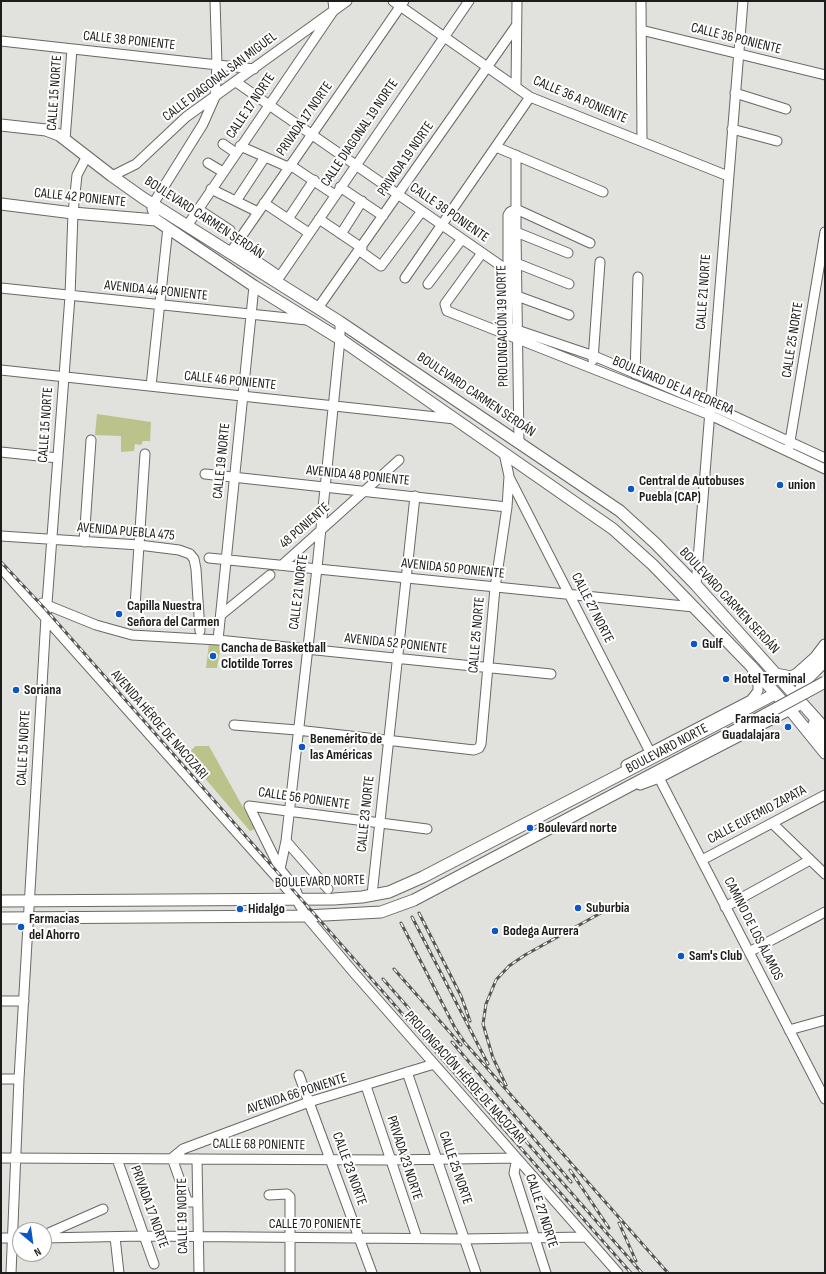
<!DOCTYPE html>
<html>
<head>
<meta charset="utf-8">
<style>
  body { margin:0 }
  #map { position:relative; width:826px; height:1274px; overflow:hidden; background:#e1e1dd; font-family:"Sofia Sans Condensed",sans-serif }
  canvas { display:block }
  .frame { position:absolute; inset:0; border:2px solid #1c1d1b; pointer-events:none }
  .north { position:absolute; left:12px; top:1222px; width:40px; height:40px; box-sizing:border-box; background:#fff; border:1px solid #a4a5a4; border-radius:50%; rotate:151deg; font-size:11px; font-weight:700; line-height:16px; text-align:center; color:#1c1d1b }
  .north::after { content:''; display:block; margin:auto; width:14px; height:18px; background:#0c57c1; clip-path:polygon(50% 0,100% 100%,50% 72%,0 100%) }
</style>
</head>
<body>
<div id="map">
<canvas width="826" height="1274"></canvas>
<div class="frame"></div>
<div class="north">N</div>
</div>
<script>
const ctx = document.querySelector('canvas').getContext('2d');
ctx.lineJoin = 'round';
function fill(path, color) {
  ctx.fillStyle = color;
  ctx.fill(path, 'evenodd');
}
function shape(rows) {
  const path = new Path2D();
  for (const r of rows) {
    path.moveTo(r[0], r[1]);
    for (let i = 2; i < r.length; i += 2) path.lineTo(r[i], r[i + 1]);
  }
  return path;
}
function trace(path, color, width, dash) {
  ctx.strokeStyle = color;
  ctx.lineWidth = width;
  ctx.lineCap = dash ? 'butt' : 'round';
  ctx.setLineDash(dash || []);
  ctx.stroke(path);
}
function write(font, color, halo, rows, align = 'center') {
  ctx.font = font + ' "Sofia Sans Condensed",sans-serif';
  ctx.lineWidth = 4;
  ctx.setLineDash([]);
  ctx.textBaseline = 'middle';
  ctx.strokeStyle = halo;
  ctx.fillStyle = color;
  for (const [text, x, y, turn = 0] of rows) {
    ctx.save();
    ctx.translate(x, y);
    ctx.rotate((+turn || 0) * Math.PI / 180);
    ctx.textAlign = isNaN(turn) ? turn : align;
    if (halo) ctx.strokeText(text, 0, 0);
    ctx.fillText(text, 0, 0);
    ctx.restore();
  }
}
fill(shape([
  [97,414,151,422,150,441,143,441,141,445,135,444,134,451,121,452,121,436,95,435],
  [209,644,221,644,217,668,206,668],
  [196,746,209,746,255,829,250,831,185,755]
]), '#bcc38a');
const minor = shape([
  [393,1,530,97,728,176],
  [641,1,642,141],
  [641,30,825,75],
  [1,41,254,69],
  [236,82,507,270],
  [516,86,517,1],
  [735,93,786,109],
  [732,129,777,141],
  [65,140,72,49],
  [223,144,236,153],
  [240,146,288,167],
  [496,147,603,192],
  [516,155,516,232,519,443],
  [208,163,223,172],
  [290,165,335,195],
  [112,176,136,164,186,117,347,1],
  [340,187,383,216],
  [211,189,258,212],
  [236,201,265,157],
  [264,203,309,233],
  [198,209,230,230],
  [516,209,590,243],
  [288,219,314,180],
  [319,219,362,248],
  [156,220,152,209,153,204,203,124,215,97,217,65,215,1],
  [187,226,334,10,333,1],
  [516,232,568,253],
  [341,234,362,201],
  [235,246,279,276],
  [360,251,381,266,422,211],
  [230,253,404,1],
  [482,253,445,304,447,311,710,415,825,469],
  [516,263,569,284],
  [405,278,530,97],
  [276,282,469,1],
  [428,284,462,239],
  [1,288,307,320],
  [517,296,569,315],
  [318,308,516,26],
  [508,327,594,356,710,405,825,458],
  [508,333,508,215,510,212,516,209],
  [593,360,600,262],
  [1,370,455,419],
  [635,374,638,277],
  [151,386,168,227],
  [789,447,825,232],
  [1,452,58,458],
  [205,474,507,507],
  [509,477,650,752],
  [1,536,139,545,179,550,190,554,194,559,196,569,200,631],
  [84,542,91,440],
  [209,558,694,607],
  [282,565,399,460],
  [1,568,296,899,306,916,355,974,618,1273],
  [696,585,743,1],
  [42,603,96,625,132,635,218,640,551,674],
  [135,606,145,454],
  [222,614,270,575],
  [218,640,254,286],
  [234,725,297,730,474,750,479,748,481,744,495,588,507,507,509,476,504,453],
  [626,765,751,700,758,691,758,685,752,669],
  [656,772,825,1099],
  [640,785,659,778,802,704],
  [249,806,427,829],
  [249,806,280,869,295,888,300,901],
  [773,824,825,874],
  [286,841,328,889],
  [702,860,825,795],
  [280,869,286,841,317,568,340,339,340,322],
  [372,895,415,496],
  [725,907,810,860],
  [749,952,825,912],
  [1,1001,24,1001],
  [789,1030,825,1020],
  [407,1072,476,1273],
  [299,1075,372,1273],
  [1,1079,19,1079],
  [366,1086,417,1238],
  [1,1158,390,1160,517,1158,514,1173,546,1273],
  [117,1159,154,1264],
  [197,1159,199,1273],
  [269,1195,287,1194,290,1197,290,1273],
  [197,1202,188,1202,187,1200,172,1158,183,1149,309,1102,434,1064],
  [44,1235,103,1209],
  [115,1237,119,1273],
  [1,1238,20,1238],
  [44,1238,143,1236,464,1239,586,1237],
  [11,1273,19,1079,46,617,70,296,73,213,77,175,87,156]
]);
const major = shape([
  [1,125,46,130,59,135,112,176,143,198,340,322,620,511,655,543,696,585,825,729],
  [1,204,73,213,156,220,254,286,340,339,613,529,653,565,751,666,791,711,825,753],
  [776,674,791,677,797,674,816,657,825,645],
  [799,692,804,682,825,661],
  [814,724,825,739],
  [1,901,334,899,362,897,389,892,423,877,771,696],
  [1,918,306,916,381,912,414,900,766,714]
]);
trace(minor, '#686965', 11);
trace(major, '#686965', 13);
trace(minor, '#fff', 9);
trace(major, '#fff', 11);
const rail = shape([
  [1,562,47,611,631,1273],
  [419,913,461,996,470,1021],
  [412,917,488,1064],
  [401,923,455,1028,465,1043,668,1273],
  [394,969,461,1045],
  [383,979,642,1273],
  [452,1042,571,1182],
  [506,1085,493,1058,483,1024,486,1004,496,980,509,966,525,955,617,904],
  [570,1170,609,1228],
  [619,1223,636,1261]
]);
trace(rail, '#555553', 3);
trace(rail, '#fff', 1.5, [4.5]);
const majorBridge = shape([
  [766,714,825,682]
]);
trace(majorBridge, '#686965', 13, []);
trace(majorBridge, '#fff', 11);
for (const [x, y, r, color] of [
  [780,485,4,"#0c57c1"],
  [631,489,4,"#0c57c1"],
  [119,614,4,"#0c57c1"],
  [694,644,4,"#0c57c1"],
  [213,656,4,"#0c57c1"],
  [726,679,4,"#0c57c1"],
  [16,690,4,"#0c57c1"],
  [788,727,4,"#0c57c1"],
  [302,747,4,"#0c57c1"],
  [530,828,4,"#0c57c1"],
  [578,908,4,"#0c57c1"],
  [240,909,4,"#0c57c1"],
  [21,927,4,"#0c57c1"],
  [495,931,4,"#0c57c1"],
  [681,956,4,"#0c57c1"]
]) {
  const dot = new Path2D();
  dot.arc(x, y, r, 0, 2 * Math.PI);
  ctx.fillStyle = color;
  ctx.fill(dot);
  trace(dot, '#fff', 1.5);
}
write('14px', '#1c1d1b', '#fff', [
  ["CALLE 36 PONIENTE",736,39,14],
  ["CALLE 38 PONIENTE",129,41,6],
  ["CALLE DIAGONAL SAN MIGUEL",220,77,-37],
  ["CALLE 15 NORTE",55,93,-86],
  ["CALLE 36 A PONIENTE",580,100,23],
  ["CALLE 17 NORTE",251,106,-56],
  ["PRIVADA 17 NORTE",305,119,-55],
  ["CALLE DIAGONAL 19 NORTE",360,133,-56],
  ["PRIVADA 19 NORTE",406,159,-55],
  ["CALLE 42 PONIENTE",80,198,6],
  ["CALLE 38 PONIENTE",449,213,35],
  ["BOULEVARD CARMEN SERDÁN",204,218,33],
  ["AVENIDA 44 PONIENTE",156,291,6],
  ["CALLE 21 NORTE",704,292,-86],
  ["PROLONGACIÓN 19 NORTE",503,326,-91],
  ["CALLE 25 NORTE",793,340,-81],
  ["CALLE 46 PONIENTE",230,381,6],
  ["BOULEVARD DE LA PEDRERA",673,386,23],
  ["BOULEVARD CARMEN SERDÁN",476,395,34],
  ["CALLE 15 NORTE",46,425,-86],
  ["CALLE 19 NORTE",222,461,-84],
  ["AVENIDA 48 PONIENTE",358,476,6],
  ["48 PONIENTE",305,526,-41],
  ["AVENIDA PUEBLA 475",126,532,5],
  ["AVENIDA 50 PONIENTE",453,569,6],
  ["CALLE 21 NORTE",299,592,-83],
  ["BOULEVARD CARMEN SERDÁN",729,601,47],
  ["CALLE 27 NORTE",592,608,63],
  ["CALLE 25 NORTE",477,635,-85],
  ["AVENIDA 52 PONIENTE",396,644,6],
  ["AVENIDA HÉROE DE NACOZARI",159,725,49],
  ["CALLE 15 NORTE",24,748,-87],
  ["BOULEVARD NORTE",667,749,-28],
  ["CALLE 56 PONIENTE",304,799,8],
  ["CALLE 23 NORTE",366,814,-84],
  ["CALLE EUFEMIO ZAPATA",757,815,-28],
  ["BOULEVARD NORTE",320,882,-2],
  ["CAMINO DE LOS ÁLAMOS",753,929,63],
  ["PROLONGACIÓN HÉROE DE NACOZARI",465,1078,48],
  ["AVENIDA 66 PONIENTE",297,1094,-18],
  ["CALLE 68 PONIENTE",259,1145,1],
  ["PRIVADA 23 NORTE",404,1158,72],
  ["CALLE 25 NORTE",455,1168,71],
  ["CALLE 23 NORTE",349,1169,70],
  ["PRIVADA 17 NORTE",149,1207,70],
  ["CALLE 27 NORTE",541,1211,72],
  ["CALLE 19 NORTE",183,1216,-91],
  ["CALLE 70 PONIENTE",315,1224]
]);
write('bold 14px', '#1c1d1b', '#fff', [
  ["Central de Autobuses",639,481],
  ["Puebla (CAP)",639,497],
  ["union",788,485],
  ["Capilla Nuestra",127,606],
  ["Señora del Carmen",127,622],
  ["Gulf",702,644],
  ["Cancha de Basketball",221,648],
  ["Clotilde Torres",221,664],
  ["Hotel Terminal",734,679],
  ["Soriana",24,690],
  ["Farmacia",780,719,"right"],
  ["Guadalajara",780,735,"right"],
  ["Benemérito de",310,739],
  ["las Américas",310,755],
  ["Boulevard norte",538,828],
  ["Suburbia",586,908],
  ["Hidalgo",248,909],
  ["Farmacias",29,919],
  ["del Ahorro",29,935],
  ["Bodega Aurrera",503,931],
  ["Sam's Club",689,956]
], 'left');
</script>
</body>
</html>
